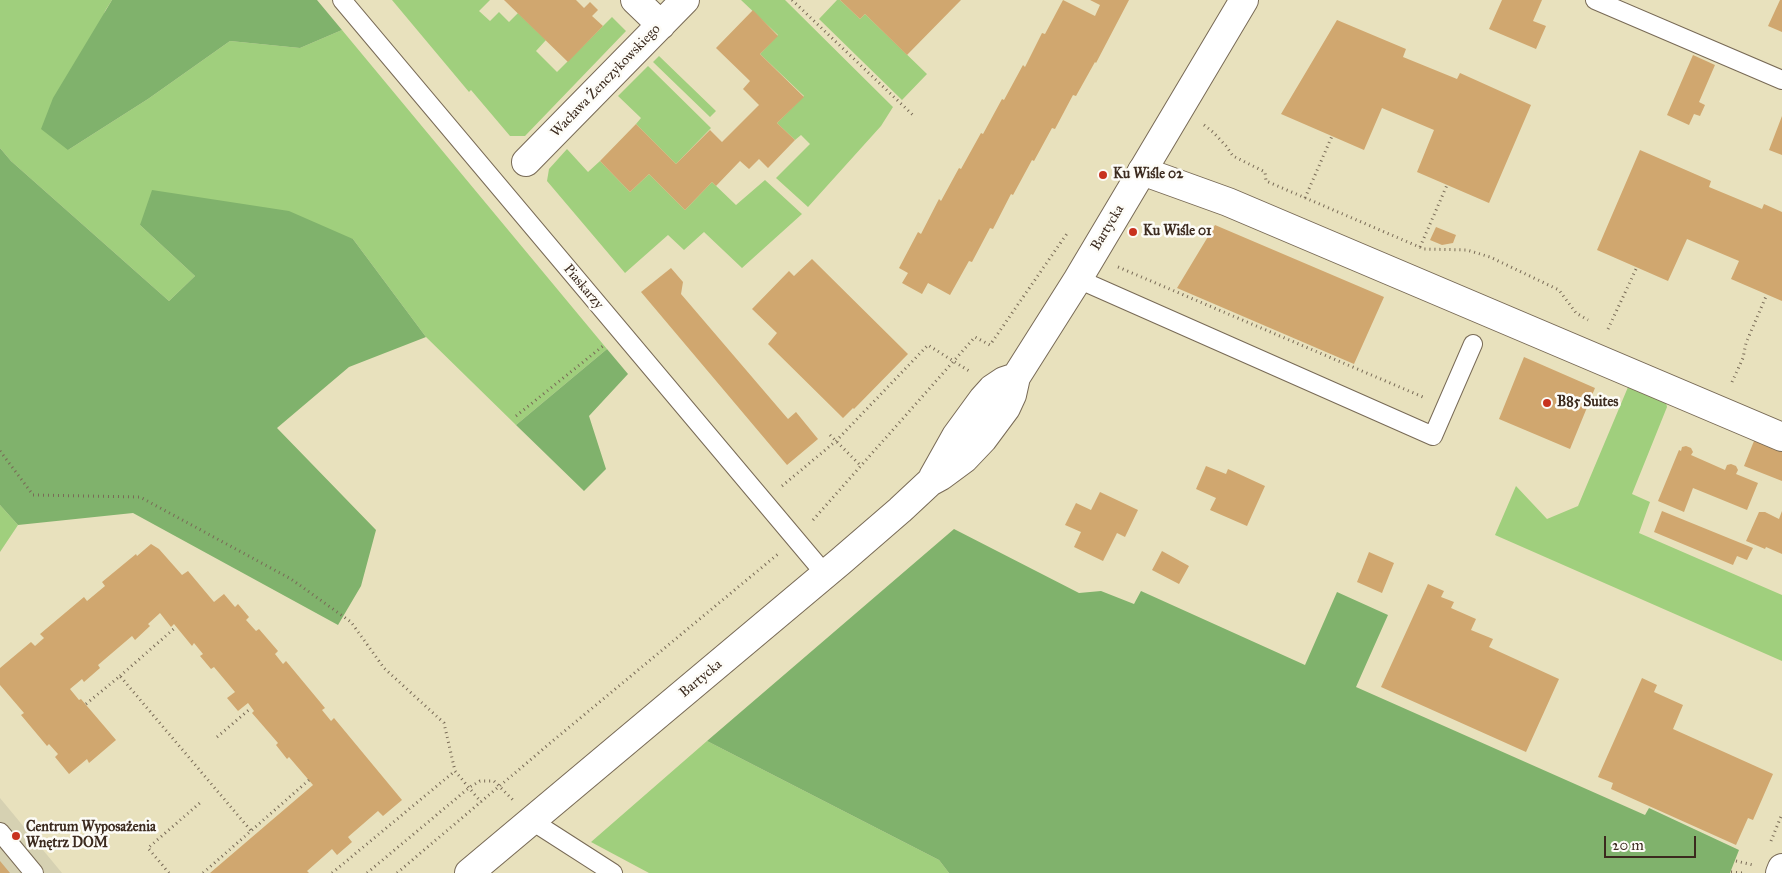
<!DOCTYPE html>
<html>
<head>
<meta charset="utf-8">
<style>
  body { margin:0 }
  #map { position:relative; width:1782px; height:873px; overflow:hidden; background:#e8e1bd; font-family:"IM FELL Great Primer",serif }
  canvas { display:block }
  .scale { position:absolute; left:1604px; top:836px; width:92px; height:22px; box-sizing:border-box; border:2px solid #3b2a1e; border-top:0; padding-left:6px; font-size:15px; line-height:18px; white-space:nowrap; color:#3b2a1e; -webkit-text-stroke:4px #fdfcf7; paint-order:stroke }
</style>
</head>
<body>
<div id="map">
<canvas width="1782" height="873"></canvas>
<div class="scale">20 m</div>
</div>
<script>
const ctx = document.querySelector('canvas').getContext('2d');
ctx.lineJoin = 'round';
function fill(path, color) {
  ctx.fillStyle = color;
  ctx.fill(path, 'evenodd');
}
function shape(rows) {
  const path = new Path2D();
  for (const r of rows) {
    path.moveTo(r[0], r[1]);
    for (let i = 2; i < r.length; i += 2) path.lineTo(r[i], r[i + 1]);
  }
  return path;
}
function trace(path, color, width, dash) {
  ctx.strokeStyle = color;
  ctx.lineWidth = width;
  ctx.lineCap = dash ? 'butt' : 'round';
  ctx.setLineDash(dash || []);
  ctx.stroke(path);
}
function write(font, color, halo, rows, align = 'center') {
  ctx.font = font + ' "IM FELL Great Primer",serif';
  ctx.lineWidth = 5;
  ctx.setLineDash([]);
  ctx.textBaseline = 'middle';
  ctx.strokeStyle = halo;
  ctx.fillStyle = color;
  for (const [text, x, y, turn = 0] of rows) {
    ctx.save();
    ctx.translate(x, y);
    ctx.rotate((+turn || 0) * Math.PI / 180);
    ctx.textAlign = isNaN(turn) ? turn : align;
    if (halo) ctx.strokeText(text, 0, 0);
    ctx.fillText(text, 0, 0);
    ctx.restore();
  }
}
fill(shape([
  [0,798,62,873,0,873]
]), '#d6d1b2');
fill(shape([
  [0,0,112,0,105,11,68,150,148,99,230,41,300,48,342,30,607,349,516,425,426,337,353,239,140,225,195,276,169,301,11,161,0,148],
  [392,0,490,0,479,11,490,21,499,12,509,22,518,13,546,40,536,51,557,72,612,17,626,31,525,136,510,136,471,90,469,92],
  [741,0,785,0,893,107,881,126,808,207,776,178,810,144,801,135,795,140,777,123,804,96,760,54,778,35],
  [837,0,840,0,860,19,865,14,927,74,902,100,819,19],
  [659,56,716,111,710,117,653,62],
  [648,66,711,128,676,164,636,124,641,118,618,96],
  [567,149,588,172,600,161,630,192,649,174,685,210,712,182,736,205,765,180,802,214,742,268,704,232,684,250,668,235,625,273,547,181,549,169],
  [1631,380,1665,398,1667,407,1632,494,1650,502,1639,533,1782,595,1782,661,1495,535,1516,486,1547,519,1578,506],
  [0,505,18,525,0,552],
  [707,741,939,860,949,873,649,873,591,842]
]), '#a0cf7d');
fill(shape([
  [112,0,317,0,342,30,300,48,230,41,148,99,68,150,41,129,53,98],
  [0,148,11,161,169,301,195,276,140,225,152,190,289,211,353,239,426,337,349,367,277,428,376,530,361,586,338,625,133,513,18,525,0,505],
  [607,349,628,374,589,416,606,469,584,491,516,425],
  [954,529,1079,593,1101,591,1134,604,1141,591,1305,665,1337,592,1388,615,1356,687,1645,815,1649,808,1739,850,1730,873,949,873,939,860,707,741]
]), '#80b26c');
fill(shape([
  [504,0,576,0,584,8,590,2,598,10,592,16,603,26,568,62],
  [840,0,961,0,907,55,865,14,860,19],
  [1063,0,1095,16,1100,5,1090,0,1129,0,1096,63,1095,62,1076,96,1073,95,1055,129,1052,128,1034,161,1032,160,1013,195,1011,194,993,229,990,228,972,262,969,261,950,295,928,283,922,294,902,283,908,273,899,268,918,232,921,234,939,199,941,201,959,168,961,169,981,133,983,134,1002,99,1004,100,1023,65,1025,67,1042,33,1045,34],
  [1502,0,1542,0,1533,21,1546,26,1536,49,1489,29],
  [1780,0,1782,0,1782,32,1768,26],
  [753,10,778,36,760,54,804,97,777,123,795,140,768,168,759,159,749,169,740,161,716,186,712,182,685,210,649,174,630,192,600,161,636,124,676,164,710,130,722,142,759,105,743,89,750,81,716,48],
  [1337,20,1406,49,1403,57,1457,79,1460,73,1531,105,1489,203,1417,172,1434,130,1382,108,1364,150,1281,114],
  [1693,55,1715,65,1699,102,1705,105,1700,116,1694,114,1689,125,1667,115],
  [1782,116,1782,155,1769,150],
  [1640,150,1711,181,1709,187,1762,209,1764,204,1782,212,1782,301,1731,279,1739,261,1687,239,1668,281,1597,250],
  [1215,225,1384,297,1354,364,1177,288],
  [1436,227,1456,235,1453,243,1442,245,1430,240],
  [812,259,908,354,854,409,853,408,843,418,768,344,777,333,752,309,789,271,794,276],
  [671,268,683,282,681,294,764,391,788,419,796,412,818,439,787,465,641,292],
  [1524,357,1595,388,1570,449,1499,419],
  [1756,436,1782,446,1782,481,1744,466],
  [1686,446,1691,448,1693,452,1691,455,1725,470,1727,465,1731,464,1736,466,1738,470,1736,474,1758,483,1747,510,1693,488,1684,512,1658,501,1679,450,1681,451,1682,447],
  [1206,466,1226,474,1228,469,1265,486,1247,526,1210,510,1216,498,1196,489],
  [1100,492,1138,510,1125,537,1117,533,1103,561,1074,547,1081,532,1065,525,1076,503,1091,510],
  [1662,511,1753,548,1747,560,1737,556,1733,565,1654,532],
  [1782,511,1782,554,1766,547,1765,549,1746,541,1759,512,1765,512,1779,519],
  [151,544,159,549,182,575,188,571,214,602,224,594,235,607,238,604,249,617,246,620,256,631,259,629,278,651,275,654,283,664,286,661,325,708,322,710,331,721,334,718,402,800,383,816,378,811,348,837,352,842,337,855,332,849,307,871,309,873,210,873,313,785,289,757,287,759,276,745,278,743,252,713,254,711,248,703,238,711,227,698,235,692,214,667,211,669,200,656,203,654,194,643,192,646,174,624,171,627,160,613,148,624,150,626,135,640,132,636,98,665,100,668,84,682,82,679,70,689,79,700,81,699,116,740,89,763,87,759,69,774,55,757,58,754,49,744,47,746,21,715,24,713,0,685,0,668,31,642,35,646,44,638,40,634,84,597,87,601,105,586,102,582,136,554,137,556],
  [1162,551,1189,566,1179,584,1152,570],
  [1369,552,1394,563,1382,593,1357,582],
  [1428,584,1444,591,1441,597,1454,602,1451,608,1476,619,1471,630,1493,639,1489,647,1559,679,1526,752,1381,687],
  [1642,678,1657,685,1654,692,1683,705,1673,729,1773,774,1753,820,1748,818,1736,845,1611,789,1613,783,1598,777],
  [0,861,10,873,0,873]
]), '#d0a76f');
const service = shape([
  [342,0,825,574],
  [1595,0,1782,80],
  [1078,279,1433,436,1473,344],
  [532,821,613,873],
  [0,832,34,873]
]);
const minor = shape([
  [635,0,661,25],
  [526,162,685,0],
  [1142,171,1228,202,1782,437],
  [1780,873,1782,868]
]);
const tertiary = shape([
  [933,477,956,436,983,399,992,389,1004,381,1016,377],
  [469,873,841,561,900,510,930,482,941,476,964,459,983,439,1006,408,1012,395,1016,377,1078,279,1244,0]
]);
trace(service, '#786a56', 20);
trace(minor, '#786a56', 30);
trace(tertiary, '#786a56', 30);
trace(shape([
  [792,0,915,117],
  [1204,125,1213,132,1226,146,1233,156,1265,172,1266,181,1424,249,1467,250,1490,257,1559,290,1576,313,1588,320],
  [1305,198,1332,136],
  [1420,247,1447,185],
  [1118,267,1423,397],
  [1608,329,1637,267],
  [1732,382,1743,358,1746,343,1767,294],
  [516,416,603,346],
  [830,435,861,466],
  [0,451,33,495,140,497,291,579,351,622,384,668,444,723,455,771],
  [782,486,836,441,928,345,969,371],
  [813,520,975,337,990,345,1068,232],
  [120,676,176,627],
  [86,704,120,676,252,832],
  [217,737,251,708],
  [1771,841,1782,814],
  [1736,861,1753,865],
  [1731,872,1743,873],
  [169,873,148,848,201,802],
  [203,873,309,780],
  [332,873,455,771,481,802],
  [367,873,470,787,480,781,494,781,513,800],
  [397,873,555,739,778,554]
]), '#786a56', 3, [1, 4]);
trace(service, '#fff', 18);
trace(minor, '#fff', 28);
trace(tertiary, '#fff', 28);
for (const [x, y, r, color] of [
  [1103,175,5,"#c8321e"],
  [1133,232,5,"#c8321e"],
  [1547,403,5,"#c8321e"],
  [16,836,5,"#c8321e"]
]) {
  const dot = new Path2D();
  dot.arc(x, y, r, 0, 2 * Math.PI);
  ctx.fillStyle = color;
  ctx.fill(dot);
  trace(dot, '#fdfcf7', 2);
}
write('14px', '#3b2a1e', '#fdfcf7', [
  ["Wacława Żenczykowskiego",606,81,-46],
  ["Bartycka",1108,228,-59],
  ["Piaskarzy",583,287,50],
  ["Bartycka",701,679,-40]
]);
write('bold 14px', '#3b2a1e', '#fdfcf7', [
  ["Ku Wiśle 02",1113,175],
  ["Ku Wiśle 01",1143,232],
  ["B85 Suites",1557,403],
  ["Centrum Wyposażenia",26,828],
  ["Wnętrz DOM",26,844]
], 'left');
</script>
</body>
</html>
